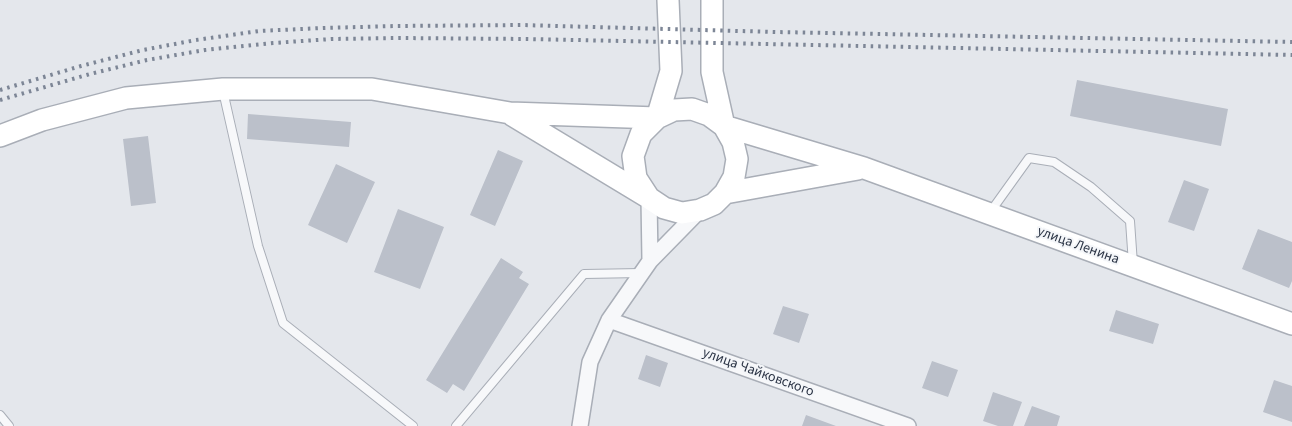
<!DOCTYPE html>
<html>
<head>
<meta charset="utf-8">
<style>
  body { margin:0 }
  canvas { display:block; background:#e4e7ec }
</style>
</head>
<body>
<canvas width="1292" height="426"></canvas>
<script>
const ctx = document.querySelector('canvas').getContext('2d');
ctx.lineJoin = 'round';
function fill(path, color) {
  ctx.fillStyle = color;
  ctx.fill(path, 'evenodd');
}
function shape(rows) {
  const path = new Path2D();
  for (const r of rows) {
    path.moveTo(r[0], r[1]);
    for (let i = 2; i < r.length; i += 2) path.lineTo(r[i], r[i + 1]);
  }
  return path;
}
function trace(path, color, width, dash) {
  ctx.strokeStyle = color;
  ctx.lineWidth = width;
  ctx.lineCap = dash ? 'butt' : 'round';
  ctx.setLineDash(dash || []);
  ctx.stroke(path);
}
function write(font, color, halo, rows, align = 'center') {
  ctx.font = font + ' "Source Sans 3",sans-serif';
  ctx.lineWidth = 4;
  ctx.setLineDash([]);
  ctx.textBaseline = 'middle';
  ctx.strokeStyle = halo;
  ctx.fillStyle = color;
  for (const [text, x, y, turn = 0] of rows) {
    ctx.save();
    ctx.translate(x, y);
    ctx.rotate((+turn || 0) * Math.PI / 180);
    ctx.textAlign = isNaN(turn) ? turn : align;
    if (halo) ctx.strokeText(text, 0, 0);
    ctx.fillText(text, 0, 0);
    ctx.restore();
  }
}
fill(shape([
  [1077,80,1228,109,1221,146,1070,116],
  [248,114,351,122,349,147,247,139],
  [148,136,156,203,131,206,123,139],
  [498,150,523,161,495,226,470,215],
  [336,164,375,182,347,243,308,225],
  [1184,180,1209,189,1194,231,1168,222],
  [398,209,444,227,420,289,374,272],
  [1258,229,1292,242,1292,281,1289,288,1242,269],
  [501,258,523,272,519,278,529,284,464,391,453,384,447,393,426,380],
  [783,306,809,314,799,343,773,334],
  [1116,310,1159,324,1153,344,1109,331],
  [646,355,668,363,660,387,638,379],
  [932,361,958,370,948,397,922,388],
  [1274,380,1292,386,1292,422,1263,412],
  [993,392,1022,402,1013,426,998,426,983,421],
  [1032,406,1060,416,1057,426,1024,426],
  [806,415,836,426,802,426]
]), '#bbc0ca');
const lane = shape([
  [223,91,258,246,283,323,413,426],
  [991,211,1029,158,1054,162,1091,187,1130,221,1133,264],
  [0,415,9,426],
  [456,426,584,274,641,273]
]);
const street = shape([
  [649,198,650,261],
  [609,320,908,426],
  [580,426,590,362,609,320,650,261,700,210]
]);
const secondary = shape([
  [712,0,712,72,724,126,864,168,1292,324],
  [512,115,646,196],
  [0,136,42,120,126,98,223,89,372,89,510,113,657,118,674,110,692,109,709,115,724,126,733,142,737,159,734,177,725,193,714,204,700,210,682,213,664,208,649,198,636,178,633,156,641,134,657,118,671,71,668,0],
  [725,193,858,169]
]);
trace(lane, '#a9aeb7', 10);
trace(street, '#a9aeb7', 18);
trace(secondary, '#a9aeb7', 24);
trace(lane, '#f7f8fa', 8);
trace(street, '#f7f8fa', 15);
trace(secondary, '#fff', 21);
trace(shape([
  [0,90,81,66,143,50,196,40,259,31,323,28,396,26,521,25,776,32,1292,42],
  [0,100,90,74,147,60,205,50,273,43,332,39,399,38,527,39,1292,55]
]), '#7d8696', 4, [2.5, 5]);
write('14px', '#2b3445', '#f4f6f9', [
  ["улица Ленина",1078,246,20],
  ["улица Чайковского",758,373,20]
]);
</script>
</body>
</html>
